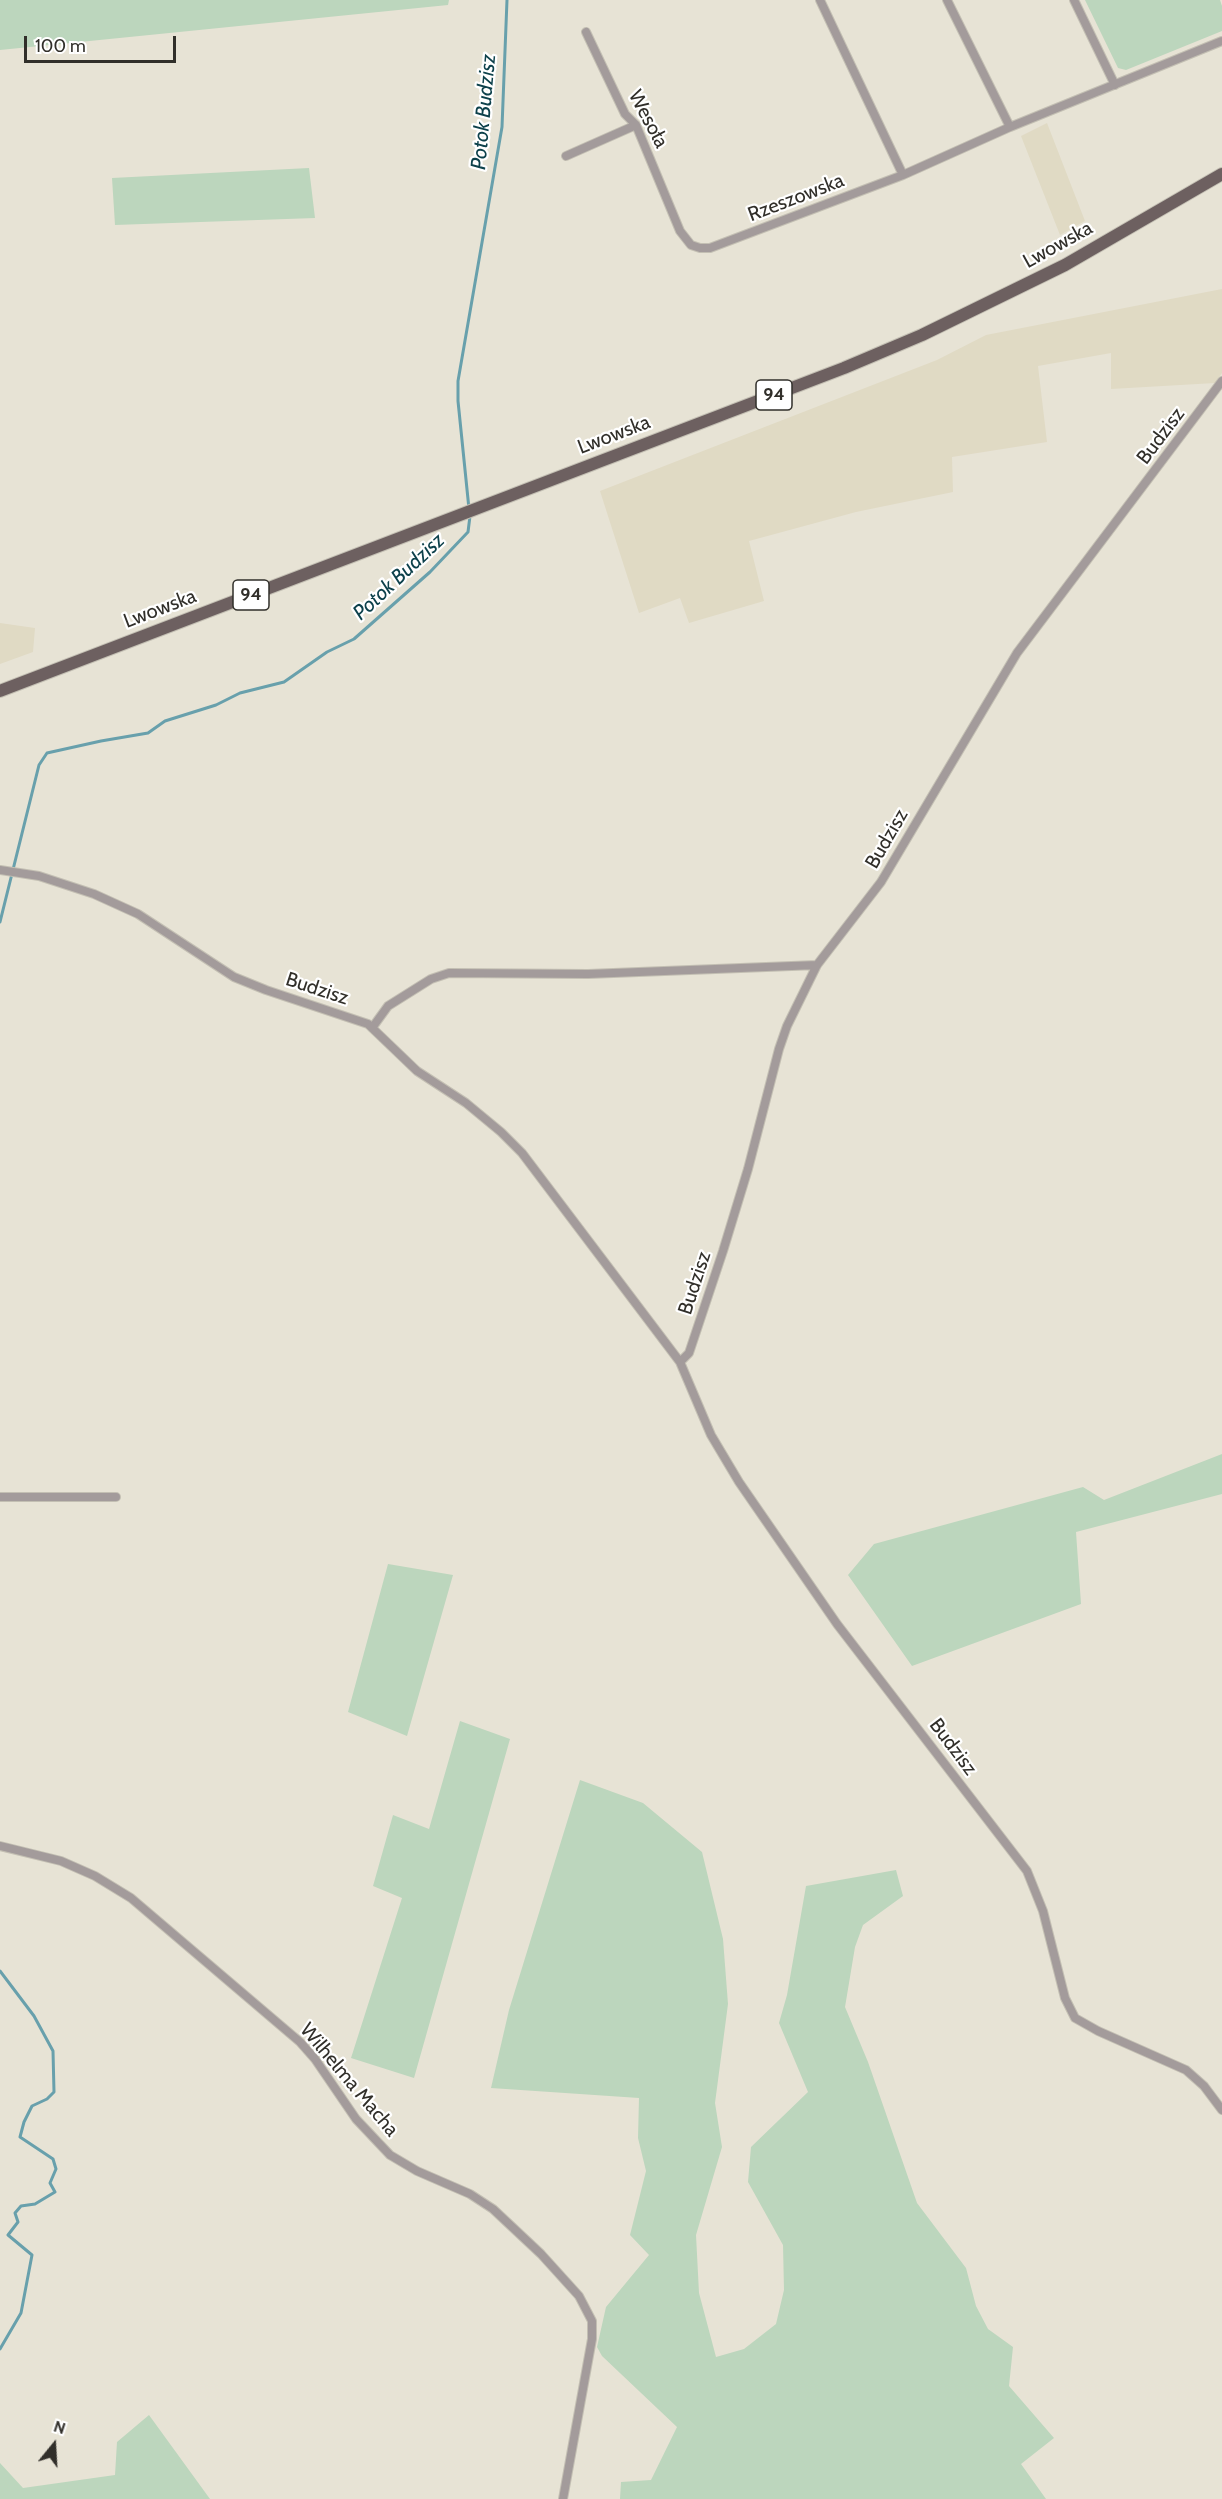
<!DOCTYPE html>
<html>
<head>
<meta charset="utf-8">
<style>
  body { margin:0 }
  #map { position:relative; width:1222px; height:2499px; overflow:hidden; background:#e7e3d5; font-family:Cabin,sans-serif }
  canvas { display:block }
  .north { position:absolute; left:24px; top:2415px; width:60px; height:60px; -webkit-text-stroke:4px #fff; paint-order:stroke; rotate:18deg; font-size:16px; font-weight:700; line-height:24px; text-align:center; color:#312f2a }
  .north::after { content:''; display:block; margin:auto; width:21px; height:27px; background:#312f2a; clip-path:polygon(50% 0,100% 100%,50% 72%,0 100%) }
  .scale { position:absolute; left:24px; top:36px; width:152px; height:27px; box-sizing:border-box; border:3px solid #312f2a; border-top:0; padding-left:8px; font-size:18px; line-height:21px; white-space:nowrap; color:#312f2a; -webkit-text-stroke:4px #fff; paint-order:stroke }
</style>
</head>
<body>
<div id="map">
<canvas width="1222" height="2499"></canvas>
<div class="north">N</div>
<div class="scale">100 m</div>
</div>
<script>
const ctx = document.querySelector('canvas').getContext('2d');
ctx.lineJoin = 'round';
function fill(path, color) {
  ctx.fillStyle = color;
  ctx.fill(path, 'evenodd');
}
function shape(rows) {
  const path = new Path2D();
  for (const r of rows) {
    path.moveTo(r[0], r[1]);
    for (let i = 2; i < r.length; i += 2) path.lineTo(r[i], r[i + 1]);
  }
  return path;
}
function trace(path, color, width, dash) {
  ctx.strokeStyle = color;
  ctx.lineWidth = width;
  ctx.lineCap = dash ? 'butt' : 'round';
  ctx.setLineDash(dash || []);
  ctx.stroke(path);
}
function write(font, color, halo, rows, align = 'center') {
  ctx.font = font + ' Cabin,sans-serif';
  ctx.lineWidth = 4.5;
  ctx.setLineDash([]);
  ctx.textBaseline = 'middle';
  ctx.strokeStyle = halo;
  ctx.fillStyle = color;
  for (const [text, x, y, turn = 0] of rows) {
    ctx.save();
    ctx.translate(x, y);
    ctx.rotate((+turn || 0) * Math.PI / 180);
    ctx.textAlign = isNaN(turn) ? turn : align;
    if (halo) ctx.strokeText(text, 0, 0);
    ctx.fillText(text, 0, 0);
    ctx.restore();
  }
}
fill(shape([
  [1047,123,1085,221,1060,235,1021,136],
  [1222,289,1222,373,1215,383,1111,389,1111,353,1038,366,1047,442,952,457,953,492,856,512,749,541,764,601,689,623,680,598,639,613,600,491,937,360,986,335],
  [0,623,35,628,33,652,0,664]
]), '#e0dac4');
fill(shape([
  [0,0,449,0,448,5,0,50],
  [1085,0,1220,0,1222,6,1222,31,1126,70,1118,68],
  [309,168,315,218,115,225,112,178],
  [1222,1454,1222,1494,1076,1532,1081,1604,912,1666,848,1575,874,1544,1083,1487,1104,1500],
  [388,1564,453,1575,407,1736,348,1712],
  [460,1721,510,1739,414,2078,351,2058,402,1898,373,1886,393,1815,429,1829],
  [580,1780,643,1803,702,1852,723,1939,728,2004,715,2103,722,2147,696,2235,699,2293,716,2357,744,2349,776,2324,784,2290,783,2245,748,2182,751,2147,808,2092,779,2023,787,1995,806,1886,896,1870,903,1896,863,1925,855,1947,845,2007,868,2062,917,2203,966,2268,976,2306,988,2329,1013,2347,1009,2386,1054,2438,1021,2464,1046,2499,620,2499,621,2482,651,2480,677,2427,602,2356,597,2347,606,2307,649,2255,630,2235,646,2171,638,2138,639,2098,491,2088,509,2010],
  [149,2415,210,2499,0,2499,0,2463,23,2488,115,2475,117,2442]
]), '#bcd6bd');
trace(shape([
  [469,509,458,401,458,381,502,127,507,0],
  [0,922,39,765,47,753,101,741,148,733,165,721,216,705,240,693,284,682,327,652,354,639,430,572,468,532,470,516],
  [0,1971,34,2016,53,2051,54,2092,47,2099,32,2106,24,2122,20,2137,53,2159,56,2169,50,2183,55,2192,35,2204,21,2206,15,2213,18,2222,8,2235,32,2255,21,2313,0,2349]
]), '#68a0ac', 3);
const street = shape([
  [820,0,903,175],
  [947,0,1010,127],
  [1074,0,1115,85],
  [586,32,625,114,636,125,680,231,691,245,700,248,710,248,903,175,1010,127,1222,41],
  [566,156,636,125],
  [0,870,39,876,94,894,138,914,234,977,266,990,368,1024,417,1071,466,1103,501,1132,522,1153,680,1362,711,1435,739,1482,837,1624,1027,1871,1043,1911,1065,1998,1075,2018,1098,2031,1186,2070,1204,2086,1222,2110],
  [372,1028,388,1006,431,979,449,973,588,974,817,965],
  [680,1362,689,1353,723,1251,748,1169,779,1049,787,1026,817,965,881,882,1017,653,1222,381],
  [0,1497,116,1497],
  [0,1846,61,1861,95,1876,131,1898,300,2042,315,2059,356,2119,390,2155,417,2171,470,2194,493,2209,541,2254,579,2296,592,2321,592,2339,563,2499]
]);
const primary = shape([
  [0,691,844,368,922,335,1065,265,1222,174]
]);
trace(street, '#c3bfb3', 10);
trace(primary, '#c3bfb3', 14);
trace(street, '#a39b9b', 8);
trace(primary, '#6d6060', 12);
for (const [x, y, w] of [
  [774,395,36],
  [251,595,36]
]) {
  const box = new Path2D();
  box.roundRect(x - w / 2, y - 15, w, 30, 4.5);
  ctx.fillStyle = '#fff';
  ctx.fill(box);
  trace(box, '#312f2a', 1.5);
}
write('bold 18px', '#312f2a', null, [
  ["94",774,395],
  ["94",251,595]
]);
write('20px', '#312f2a', '#fff', [
  ["Wesoła",648,119,62],
  ["Rzeszowska",796,198,-21],
  ["Lwowska",1058,245,-29],
  ["Lwowska",614,435,-21],
  ["Budzisz",1161,436,-53],
  ["Lwowska",160,609,-21],
  ["Budzisz",887,839,-60],
  ["Budzisz",317,989,18],
  ["Budzisz",695,1283,-72],
  ["Budzisz",953,1747,53],
  ["Wilhelma Macha",349,2080,50]
]);
write('italic 21px', '#0d414b', '#fff', [
  ["Potok Budzisz",484,112,-85],
  ["Potok Budzisz",399,577,-43]
]);
</script>
</body>
</html>
